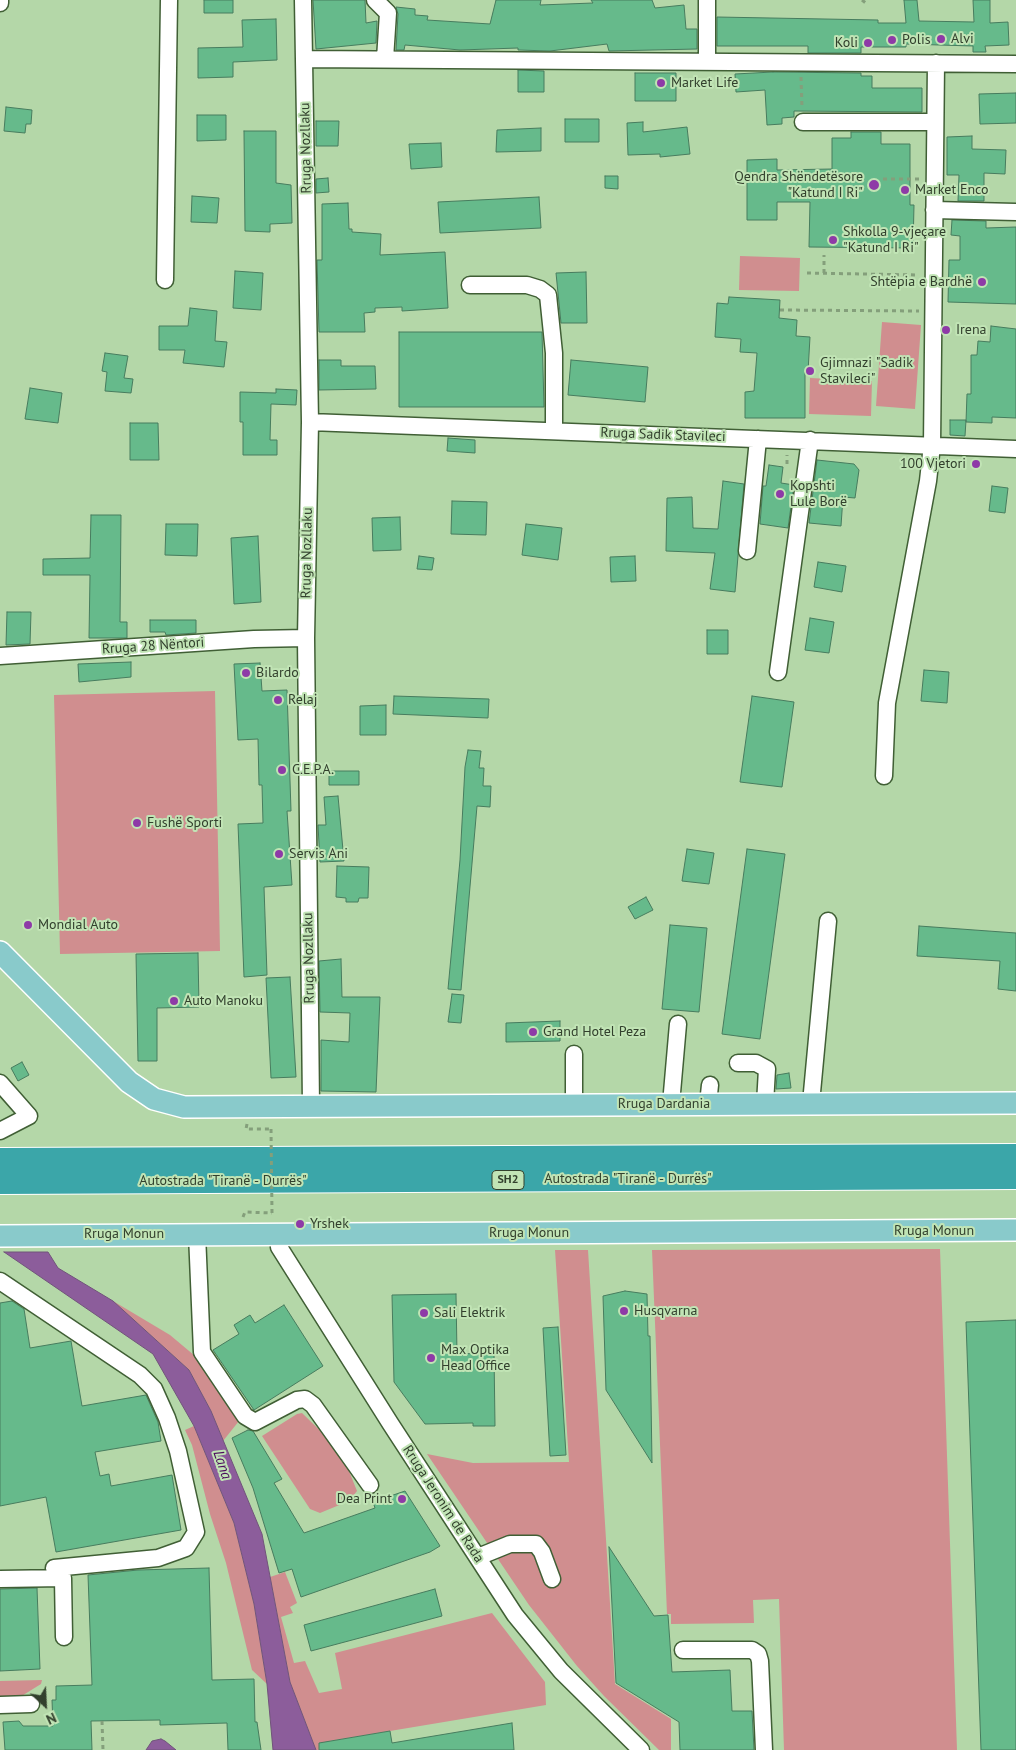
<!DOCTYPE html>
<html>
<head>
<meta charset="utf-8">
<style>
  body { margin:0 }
  #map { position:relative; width:1016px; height:1750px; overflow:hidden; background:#b4d7a8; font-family:"PT Sans",sans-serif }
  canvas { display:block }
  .north { position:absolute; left:20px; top:1680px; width:50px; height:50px; -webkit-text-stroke:4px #c1e4b5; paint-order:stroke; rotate:155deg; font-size:14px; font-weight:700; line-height:20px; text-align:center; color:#32402d }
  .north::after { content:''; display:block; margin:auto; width:18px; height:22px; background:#32402d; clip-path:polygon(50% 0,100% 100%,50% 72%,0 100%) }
</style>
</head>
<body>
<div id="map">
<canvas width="1016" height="1750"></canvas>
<div class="north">N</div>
</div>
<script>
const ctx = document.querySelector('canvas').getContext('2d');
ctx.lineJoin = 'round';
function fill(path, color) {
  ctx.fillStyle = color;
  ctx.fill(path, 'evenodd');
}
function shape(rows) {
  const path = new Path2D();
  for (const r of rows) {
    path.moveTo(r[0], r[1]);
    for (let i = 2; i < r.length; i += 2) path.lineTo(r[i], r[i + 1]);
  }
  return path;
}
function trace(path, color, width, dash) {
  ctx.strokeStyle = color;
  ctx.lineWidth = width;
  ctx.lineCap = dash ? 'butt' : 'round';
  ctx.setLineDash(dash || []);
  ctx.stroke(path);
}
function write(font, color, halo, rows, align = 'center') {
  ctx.font = font + ' "PT Sans",sans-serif';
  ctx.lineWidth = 4;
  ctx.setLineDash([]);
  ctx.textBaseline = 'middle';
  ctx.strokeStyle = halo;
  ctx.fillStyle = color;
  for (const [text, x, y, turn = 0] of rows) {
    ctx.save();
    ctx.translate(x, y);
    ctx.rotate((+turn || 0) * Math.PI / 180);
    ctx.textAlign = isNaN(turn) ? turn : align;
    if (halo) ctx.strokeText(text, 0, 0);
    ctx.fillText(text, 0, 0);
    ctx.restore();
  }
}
fill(shape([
  [740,256,800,258,799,291,739,290],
  [882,322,921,325,915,409,876,406],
  [810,378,872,381,871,416,809,414],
  [215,691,220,951,60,954,54,695],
  [940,1249,957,1750,784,1750,779,1599,753,1600,754,1623,671,1624,671,1614,667,1614,652,1250],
  [555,1250,588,1250,615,1684,671,1719,671,1750,659,1750,604,1696,577,1666,529,1605,427,1454,473,1463,569,1462],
  [113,1301,170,1335,201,1361,239,1421,223,1441,211,1411,189,1370],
  [302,1413,341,1451,357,1491,349,1501,320,1513,310,1509,262,1436,297,1414],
  [194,1426,234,1523,254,1604,267,1684,252,1670,226,1563,210,1514,192,1445,185,1430],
  [285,1572,297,1603,290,1607,293,1613,281,1617,294,1663,305,1661,319,1693,342,1689,335,1653,492,1613,545,1682,546,1705,330,1741,331,1750,316,1750,290,1682,270,1577],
  [42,1680,41,1684,20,1697,0,1697,0,1681]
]), '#d08e8f');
const water = shape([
  [4,1252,48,1252,58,1268,113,1301,189,1370,211,1411,262,1534,290,1682,316,1750,273,1750,267,1684,254,1604,234,1523,194,1426,153,1354,4,1252],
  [161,1739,165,1741,176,1750,146,1750,152,1741,161,1739]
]);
fill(water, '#8c5d9b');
trace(water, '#71547a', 1);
const building = shape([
  [204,0,233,0,233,13,204,13,204,0],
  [313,0,365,0,366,23,377,21,376,43,316,49,313,0],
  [496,0,541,0,540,5,593,3,591,0,652,0,655,8,684,5,686,29,697,29,697,49,609,51,607,44,550,51,518,50,518,48,460,50,405,45,404,50,396,50,398,14,396,7,415,9,415,15,428,16,427,20,490,24,496,0],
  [904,0,917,0,919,21,974,22,973,0,990,0,990,23,1008,22,1009,45,985,46,986,52,973,52,973,46,906,44,906,47,861,47,861,53,808,53,808,46,717,46,717,17,878,20,878,23,906,23,904,0],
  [276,19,277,60,233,62,233,77,198,78,198,48,243,47,242,20,276,19],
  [518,70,544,71,544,92,518,92,518,70],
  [773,72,861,73,861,76,872,76,872,88,922,88,922,112,794,111,794,117,782,118,782,124,767,125,765,90,736,92,735,74,773,72],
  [635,73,676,73,676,101,635,101,635,73],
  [1016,93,1016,123,980,124,979,94,1016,93],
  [6,107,32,110,31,124,26,124,25,133,4,131,6,107],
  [197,115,226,115,226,140,197,141,197,115],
  [565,119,599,119,599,142,565,142,565,119],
  [316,121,339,121,338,146,316,146,316,121],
  [643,122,643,132,687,127,690,154,660,157,660,154,628,155,627,123,643,122],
  [541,128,541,151,496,152,497,130,541,128],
  [244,131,276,131,276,183,291,185,292,223,270,224,270,232,245,231,244,131],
  [851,132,881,132,881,144,910,144,910,205,914,205,913,248,809,247,810,202,777,202,777,220,747,220,747,160,777,159,777,170,832,169,832,138,851,138,851,132],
  [972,136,972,149,1006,150,1005,174,984,173,984,201,958,201,959,175,947,175,947,137,972,136],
  [441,143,442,167,411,169,409,144,441,143],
  [605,176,618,176,618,189,605,188,605,176],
  [328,178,329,192,316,193,316,179,328,178],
  [192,196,219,198,217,223,191,222,192,196],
  [539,197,541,228,440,233,438,202,539,197],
  [348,203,349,229,352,229,352,232,381,234,380,255,445,252,448,308,402,311,402,307,375,308,375,312,364,313,365,332,319,332,317,260,322,260,322,204,348,203],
  [952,220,986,221,986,228,1016,227,1016,304,948,302,949,260,960,260,960,236,951,235,952,220],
  [235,271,263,273,261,310,233,308,235,271],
  [586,272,587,323,561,323,556,273,586,272],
  [729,297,780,300,779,318,797,320,796,336,810,337,808,372,805,372,805,418,745,418,745,392,754,391,757,353,740,352,741,339,715,337,717,303,728,304,729,297],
  [190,308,217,311,215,341,227,342,224,367,183,363,185,350,159,350,159,326,188,326,190,308],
  [991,326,1016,329,1016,418,992,417,992,423,966,422,967,394,971,394,971,355,977,355,978,341,990,342,991,326],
  [399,332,542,332,544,407,399,407,399,332],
  [105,353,128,356,124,378,133,379,131,393,105,391,107,372,102,371,105,353],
  [319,360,341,360,341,366,375,366,376,389,319,390,319,360],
  [571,360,648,367,645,402,568,395,571,360],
  [30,388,62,393,58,423,25,419,30,388],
  [276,389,297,390,296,405,271,404,270,440,277,440,277,455,243,455,243,422,240,422,240,392,276,393,276,389],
  [950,420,966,420,965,436,950,435,950,420],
  [130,423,158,423,159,460,130,460,130,423],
  [448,438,475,440,475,453,447,451,448,438],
  [817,460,854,464,859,470,855,498,843,497,841,526,809,523,817,460],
  [769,465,783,467,781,483,794,485,788,528,760,524,763,486,766,486,769,465],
  [723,481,744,484,735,592,710,589,715,553,666,551,667,498,692,497,693,528,718,529,723,481],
  [992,486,1008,488,1005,513,989,511,992,486],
  [452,501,487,502,486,535,451,534,452,501],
  [91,515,121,515,120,622,127,622,127,638,89,638,90,575,43,575,43,559,90,558,91,515],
  [400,517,401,550,373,551,372,518,400,517],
  [166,524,198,524,197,556,165,555,166,524],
  [526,524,562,528,558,560,522,555,526,524],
  [258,536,261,602,234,604,231,538,258,536],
  [419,556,434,558,432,570,417,569,419,556],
  [635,556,636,581,611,582,610,557,635,556],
  [818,562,846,566,842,592,814,587,818,562],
  [7,612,31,612,30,644,6,645,7,612],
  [810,618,834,622,829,653,805,650,810,618],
  [150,620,196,620,196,633,166,635,165,632,150,632,150,620],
  [707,630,728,630,728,654,707,654,707,630],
  [131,662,131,677,79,682,78,664,131,662],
  [260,663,262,691,287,690,291,811,287,811,292,885,264,887,267,975,244,977,238,824,263,823,262,785,259,785,258,739,238,740,234,664,260,663],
  [924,670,949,672,947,703,921,701,924,670],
  [394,696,489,699,488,718,393,714,394,696],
  [752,696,794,702,782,787,740,782,752,696],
  [386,705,386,735,360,735,360,706,386,705],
  [468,750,481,751,479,768,484,768,483,786,491,786,490,807,477,806,461,990,448,989,460,860,465,767,468,750],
  [329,771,359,771,359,785,329,785,329,771],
  [338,796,344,861,320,862,318,825,326,825,324,797,338,796],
  [687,849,714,853,709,884,682,881,687,849],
  [747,849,785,854,760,1039,722,1034,747,849],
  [337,866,369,867,368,898,359,898,358,902,346,902,346,898,336,897,337,866],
  [646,897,653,910,635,919,628,907,646,897],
  [670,925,707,928,699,1012,662,1009,670,925],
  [919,926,1016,933,1016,991,998,989,1000,961,917,956,919,926],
  [198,953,199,1007,157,1008,157,1061,138,1061,136,954,198,953],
  [341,959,342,997,380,997,376,1092,321,1091,321,1040,349,1042,350,1013,320,1012,319,961,341,959],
  [290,977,296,1077,271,1078,266,978,290,977],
  [452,994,464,995,461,1023,448,1022,452,994],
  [560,1021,560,1041,506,1042,506,1023,560,1021],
  [22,1062,29,1075,18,1081,11,1068,22,1062],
  [789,1073,791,1088,776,1089,777,1075,789,1073],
  [625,1291,647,1294,648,1336,650,1336,652,1463,606,1390,603,1296,625,1291],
  [456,1294,457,1354,494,1353,495,1426,473,1426,473,1423,425,1424,394,1382,392,1295,456,1294],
  [12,1301,24,1309,30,1348,71,1341,82,1406,146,1395,158,1422,161,1441,95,1452,100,1476,109,1474,111,1486,172,1475,181,1530,56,1552,46,1497,0,1506,0,1303,12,1301],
  [284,1305,323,1366,254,1410,213,1350,239,1334,234,1325,250,1315,255,1323,284,1305],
  [1016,1320,1016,1750,981,1750,966,1322,1016,1320],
  [558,1327,566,1455,550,1456,543,1328,558,1327],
  [248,1430,253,1431,282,1479,274,1483,304,1533,375,1508,373,1502,405,1491,440,1546,430,1552,301,1597,292,1569,279,1573,253,1488,232,1438,248,1430],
  [609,1547,654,1616,668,1615,672,1672,730,1670,732,1711,752,1711,754,1750,680,1750,679,1722,616,1683,609,1547],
  [209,1568,212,1680,254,1679,255,1722,257,1722,261,1750,228,1750,227,1723,160,1725,160,1720,91,1721,92,1750,5,1750,3,1722,19,1721,23,1726,53,1726,52,1700,56,1700,56,1686,92,1685,88,1575,138,1570,209,1568],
  [37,1588,40,1669,0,1671,0,1589,37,1588],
  [435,1589,442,1616,311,1651,304,1625,435,1589],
  [512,1723,514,1750,319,1750,319,1743,390,1731,392,1743,512,1723]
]);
fill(building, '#66ba8b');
trace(building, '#477c5e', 1);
const minor = shape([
  [303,0,310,422,306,638,311,1106],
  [375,0,388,13,385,59],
  [707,0,707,62],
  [0,3,0,0],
  [305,59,1016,64],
  [803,122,935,122],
  [934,210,1016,212],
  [165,280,169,0],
  [470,285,527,285,540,289,548,295,554,353,554,431],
  [310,422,1016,449],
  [747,551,758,439],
  [0,656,254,639,306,638],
  [778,672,810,440],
  [884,776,887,703,928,481,932,445,936,63],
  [574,1054,574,1105],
  [738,1063,756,1063,767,1069,765,1104],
  [0,1083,29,1116,0,1131],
  [811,1103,828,921],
  [671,1104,678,1024],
  [708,1104,710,1085],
  [197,1234,202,1352,245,1416,255,1422,297,1400,305,1399,313,1405,370,1485],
  [278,1234,279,1247,390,1423,515,1615,561,1671,641,1750],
  [0,1281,140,1375,154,1389,167,1418,178,1451,196,1532,186,1548,158,1558,54,1568],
  [478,1557,510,1544,536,1544,542,1552,552,1579],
  [0,1579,63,1578,64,1637],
  [683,1650,752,1650,758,1654,760,1661,764,1750],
  [0,1705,31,1704]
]);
const major = shape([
  [0,952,129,1082,154,1099,184,1107,1016,1103],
  [0,1236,1016,1230]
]);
const highway = shape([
  [0,1160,1016,1156],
  [0,1182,1016,1177]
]);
trace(minor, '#405f35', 19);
trace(major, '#fff', 24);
trace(highway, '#fff', 26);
trace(shape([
  [862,0,867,4],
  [801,77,802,108],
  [883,179,920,179],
  [807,273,919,275],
  [824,273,824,255],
  [780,310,919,311],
  [787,464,787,455],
  [247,1124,246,1129,271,1129],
  [243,1217,245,1212,272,1213],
  [102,1721,103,1750]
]), '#849f7b', 3, [4, 4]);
trace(minor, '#fff', 16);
trace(major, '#89cacb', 21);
trace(highway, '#3ba6a9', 24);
trace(shape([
  [271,1129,272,1213]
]), '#849f7b', 3, [4, 4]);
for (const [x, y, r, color] of [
  [941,39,5,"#8e3aa7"],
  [892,40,5,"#8e3aa7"],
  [868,43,5,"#8e3aa7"],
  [661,83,5,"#8e3aa7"],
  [874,185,6,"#8e3aa7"],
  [905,190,5,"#8e3aa7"],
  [833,240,5,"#8e3aa7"],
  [982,282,5,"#8e3aa7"],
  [946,330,5,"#8e3aa7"],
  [810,371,5,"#8e3aa7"],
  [976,464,5,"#8e3aa7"],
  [780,494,5,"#8e3aa7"],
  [246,673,5,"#8e3aa7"],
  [278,700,5,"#8e3aa7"],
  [282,770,5,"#8e3aa7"],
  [137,823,5,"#8e3aa7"],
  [279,854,5,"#8e3aa7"],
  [28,925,5,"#8e3aa7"],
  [174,1001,5,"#8e3aa7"],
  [533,1032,5,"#8e3aa7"],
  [300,1224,5,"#8e3aa7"],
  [624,1311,5,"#8e3aa7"],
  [424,1313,5,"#8e3aa7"],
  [431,1358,5,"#8e3aa7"],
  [402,1499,5,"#8e3aa7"]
]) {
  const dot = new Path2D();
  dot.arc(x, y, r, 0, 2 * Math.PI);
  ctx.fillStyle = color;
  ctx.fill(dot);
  trace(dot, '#c1e4b5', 2);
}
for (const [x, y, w] of [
  [508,1180,32]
]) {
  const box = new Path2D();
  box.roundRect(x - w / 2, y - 9.5, w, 19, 4);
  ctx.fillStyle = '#c1e4b5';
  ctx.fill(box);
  trace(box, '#32402d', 1);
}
write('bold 12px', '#32402d', null, [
  ["SH2",508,1180]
]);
write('14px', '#32402d', '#c1e4b5', [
  ["Alvi",951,39],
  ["Polis",902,40],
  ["Koli",858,43,"right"],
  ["Market Life",671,83],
  ["Qendra Shëndetësore",863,177,"right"],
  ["\"Katund I Ri\"",863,193,"right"],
  ["Market Enco",915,190],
  ["Shkolla 9-vjeçare",843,232],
  ["\"Katund I Ri\"",843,248],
  ["Shtëpia e Bardhë",972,282,"right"],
  ["Irena",956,330],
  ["Gjimnazi \"Sadik",820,363],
  ["Stavileci\"",820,379],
  ["100 Vjetori",966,464,"right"],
  ["Kopshti",790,486],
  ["Lule Borë",790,502],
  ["Bilardo",256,673],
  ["Relaj",288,700],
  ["C.E.P.A.",292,770],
  ["Fushë Sporti",147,823],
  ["Servis Ani",289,854],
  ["Mondial Auto",38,925],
  ["Auto Manoku",184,1001],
  ["Grand Hotel Peza",543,1032],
  ["Yrshek",310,1224],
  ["Husqvarna",634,1311],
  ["Sali Elektrik",434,1313],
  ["Max Optika",441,1350],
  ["Head Office",441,1366],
  ["Dea Print",392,1499,"right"]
], 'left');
write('14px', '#32402d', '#c1e4b5', [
  ["Rruga Nozllaku",306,148,-91],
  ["Rruga Sadik Stavileci",663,435,2],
  ["Rruga Nozllaku",307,553,-89],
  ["Rruga 28 Nëntori",153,646,-4],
  ["Rruga Nozllaku",309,958,-91],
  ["Rruga Dardania",664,1104],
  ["Autostrada \"Tiranë - Durrës\"",628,1179],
  ["Autostrada \"Tiranë - Durrës\"",223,1181],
  ["Rruga Monun",934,1231],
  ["Rruga Monun",529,1233],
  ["Rruga Monun",124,1234],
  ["Rruga Jeronim de Rada",443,1504,57]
]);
write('italic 15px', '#4d0d5e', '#c1e4b5', [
  ["Lana",222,1465,71]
]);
</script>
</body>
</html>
